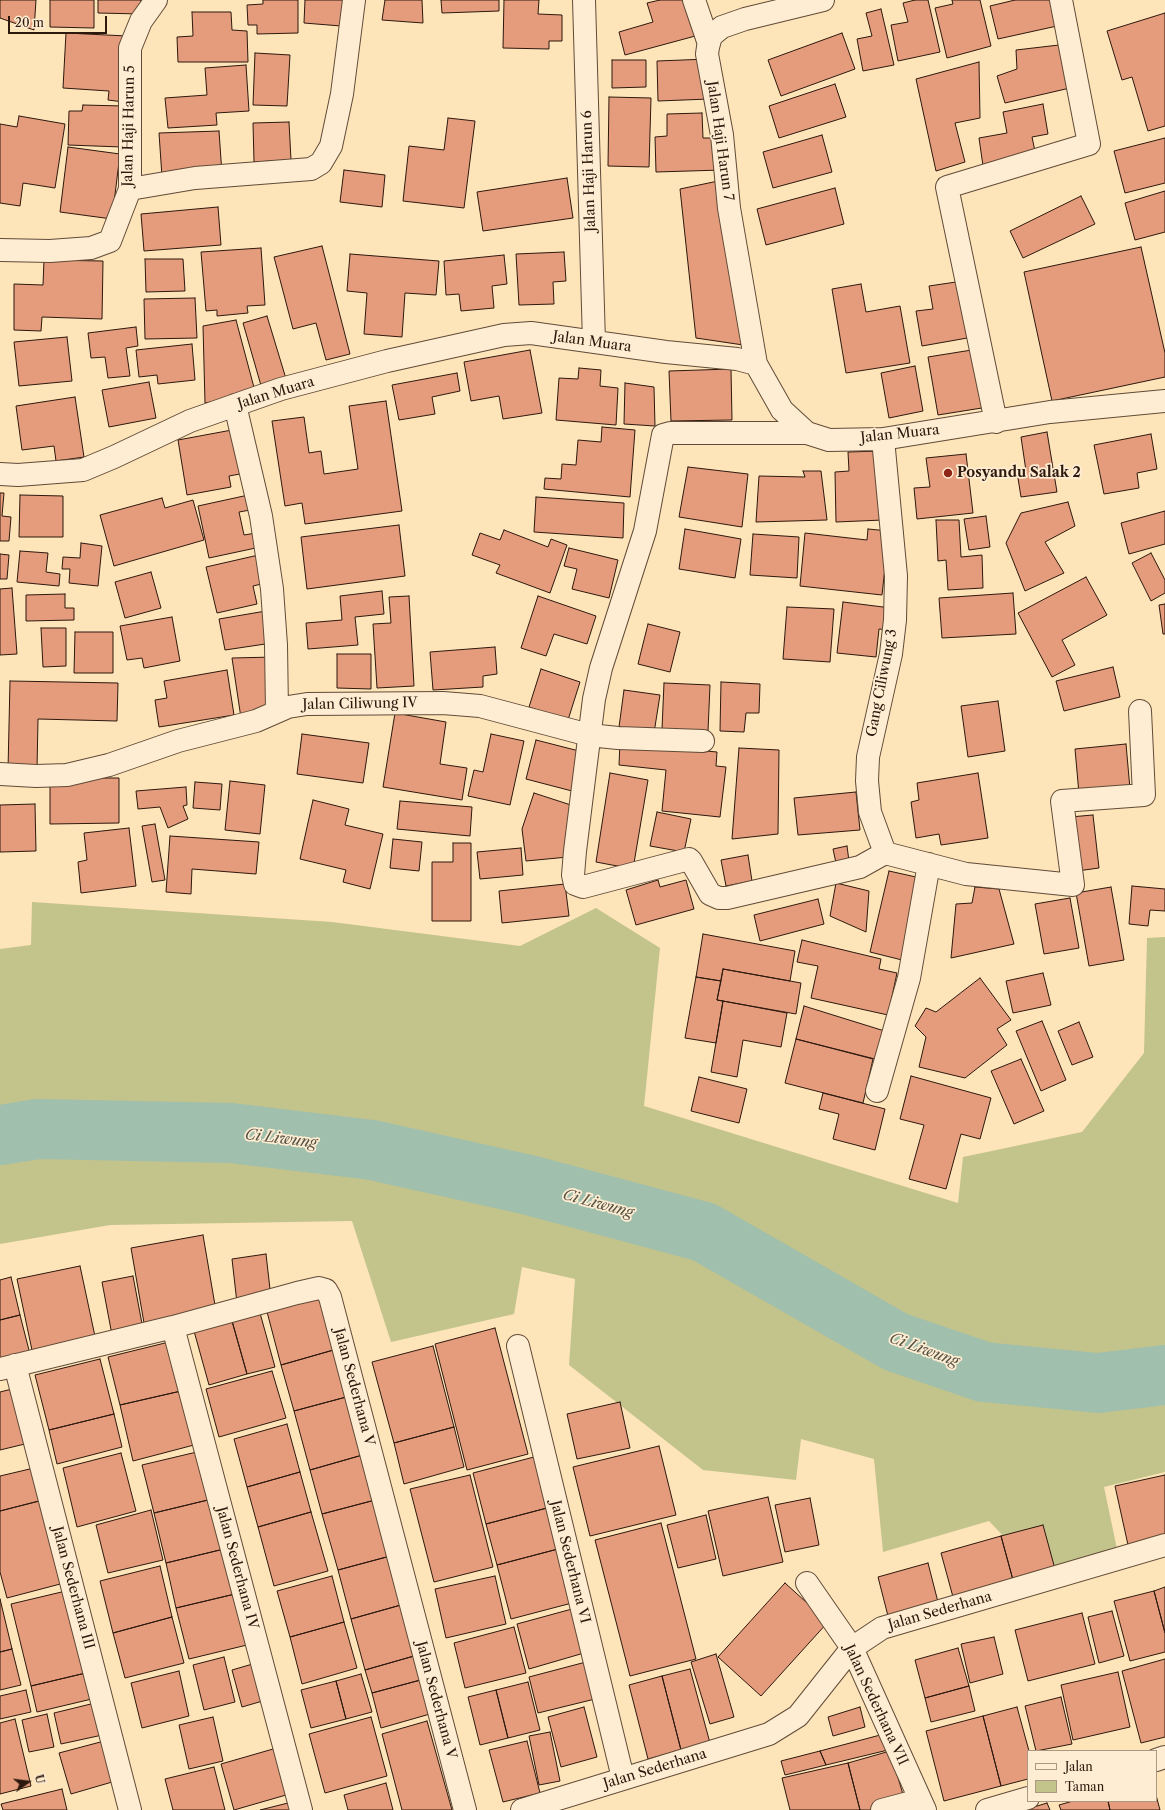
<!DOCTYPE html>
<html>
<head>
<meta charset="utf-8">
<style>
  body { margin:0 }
  #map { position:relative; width:1165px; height:1810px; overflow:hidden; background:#fde4b9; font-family:"Libre Caslon Text",serif }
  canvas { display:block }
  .legend { position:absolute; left:1027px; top:1750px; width:130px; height:52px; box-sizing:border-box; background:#feedd2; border:1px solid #aa9883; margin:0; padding:5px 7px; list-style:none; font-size:12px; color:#2d180d }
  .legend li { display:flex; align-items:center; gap:8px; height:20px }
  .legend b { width:20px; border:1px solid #aa9883 }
  .north { position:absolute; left:8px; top:1762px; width:40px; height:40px; -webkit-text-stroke:3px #feedd2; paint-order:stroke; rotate:76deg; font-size:11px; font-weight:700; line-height:16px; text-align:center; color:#2d180d }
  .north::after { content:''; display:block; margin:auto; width:14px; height:18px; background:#2d180d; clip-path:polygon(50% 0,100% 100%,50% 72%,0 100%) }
  .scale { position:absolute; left:8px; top:16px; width:99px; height:18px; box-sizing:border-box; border:2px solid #2d180d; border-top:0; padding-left:5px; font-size:12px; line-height:14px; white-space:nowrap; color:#2d180d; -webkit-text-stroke:3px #feedd2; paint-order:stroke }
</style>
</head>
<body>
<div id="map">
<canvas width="1165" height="1810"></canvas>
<ul class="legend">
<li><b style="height:5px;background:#feedd2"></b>Jalan</li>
<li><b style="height:11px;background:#c3c38c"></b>Taman</li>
</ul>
<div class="north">U</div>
<div class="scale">20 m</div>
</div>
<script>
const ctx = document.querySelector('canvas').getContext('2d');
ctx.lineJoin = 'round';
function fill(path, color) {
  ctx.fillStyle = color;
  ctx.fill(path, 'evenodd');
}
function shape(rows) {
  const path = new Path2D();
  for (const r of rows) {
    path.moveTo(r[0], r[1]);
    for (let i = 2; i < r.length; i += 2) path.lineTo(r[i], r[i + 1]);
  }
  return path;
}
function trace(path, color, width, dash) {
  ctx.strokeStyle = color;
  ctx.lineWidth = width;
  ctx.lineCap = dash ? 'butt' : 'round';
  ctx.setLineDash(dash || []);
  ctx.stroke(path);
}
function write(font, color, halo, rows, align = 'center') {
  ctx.font = font + ' "Libre Caslon Text",serif';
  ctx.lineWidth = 3.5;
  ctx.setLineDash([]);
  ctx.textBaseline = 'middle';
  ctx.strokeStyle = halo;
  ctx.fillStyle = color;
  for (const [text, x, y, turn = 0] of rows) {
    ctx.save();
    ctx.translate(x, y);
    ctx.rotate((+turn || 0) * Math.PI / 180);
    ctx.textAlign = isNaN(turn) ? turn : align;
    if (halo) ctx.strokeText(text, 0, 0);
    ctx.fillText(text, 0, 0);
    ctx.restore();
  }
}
fill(shape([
  [32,902,332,922,520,946,596,908,660,948,644,1106,958,1203,963,1157,1082,1132,1144,1053,1147,938,1165,937,1165,1472,1104,1487,1117,1549,1044,1579,989,1521,883,1552,874,1459,801,1439,796,1480,703,1470,569,1365,575,1279,522,1267,514,1314,391,1342,352,1221,110,1225,0,1244,0,949,31,945]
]), '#c3c38c');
trace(shape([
  [0,1135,38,1129,231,1133,372,1150,529,1185,704,1232,896,1342,984,1372,1098,1383,1165,1375]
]), '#a0bfac', 60);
const building = shape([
  [0,0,36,0,34,30,0,18,0,0],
  [50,0,94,0,94,28,50,27,50,0],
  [98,0,141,0,141,14,98,13,98,0],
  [263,0,298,0,298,33,257,34,257,25,248,25,247,5,263,4,263,0],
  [305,0,343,0,341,26,304,23,305,0],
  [385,0,422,0,423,23,382,20,385,0],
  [441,0,499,0,499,11,442,13,441,0],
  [504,0,539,0,538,14,562,15,562,41,549,41,549,49,503,48,504,0],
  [660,0,689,0,699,35,625,55,619,32,653,22,647,3,660,0],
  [915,0,928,0,940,52,898,61,891,25,908,22,903,3,915,0],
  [952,0,980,0,991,46,947,58,935,8,953,4,952,0],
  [1015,0,1051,0,1057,26,998,39,990,6,1015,0],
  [881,9,894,65,863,71,857,39,872,36,866,13,881,9],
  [192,12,231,12,232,30,247,31,248,62,178,62,177,37,193,36,192,12],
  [1165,13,1165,126,1148,131,1132,77,1122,80,1107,31,1165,13],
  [66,33,127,36,124,102,108,100,109,91,63,88,66,33],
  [842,33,855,69,781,96,768,60,842,33],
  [1059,45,1070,88,1005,103,997,76,1017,69,1016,50,1059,45],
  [255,53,290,55,287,106,253,105,255,53],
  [708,59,709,99,658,101,657,61,708,59],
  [612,60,646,60,646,87,612,88,612,60],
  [979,62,980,118,955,123,965,162,936,171,916,79,979,62],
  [246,65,249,111,216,113,217,125,168,128,165,98,207,95,205,68,246,65],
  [835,84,846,117,779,138,769,106,835,84],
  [609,97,651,98,649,167,608,166,609,97],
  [1043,104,1048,134,1032,137,1036,156,983,166,979,138,1007,133,1003,112,1043,104],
  [83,105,123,106,122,147,68,145,69,111,82,111,83,105],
  [702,113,703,138,721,138,722,170,656,172,655,137,667,136,667,114,702,113],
  [19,116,65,124,55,188,23,183,20,206,0,203,0,124,17,127,19,116],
  [448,118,475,121,464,208,403,201,409,146,444,150,448,118],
  [289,122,291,160,254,162,253,123,289,122],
  [219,131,222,174,162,177,159,133,219,131],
  [822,135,832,172,773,188,763,152,822,135],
  [1165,138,1165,183,1125,193,1114,151,1165,138],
  [68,147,120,154,112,219,60,212,68,147],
  [344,170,385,175,382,207,340,202,344,170],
  [567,178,573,218,483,231,477,192,567,178],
  [723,180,750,346,696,338,680,189,723,180],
  [835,188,844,224,766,245,757,209,835,188],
  [1165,191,1165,232,1135,240,1125,203,1165,191],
  [1081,196,1095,224,1023,258,1010,231,1081,196],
  [218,207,221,245,144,251,141,214,218,207],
  [322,246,350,354,326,360,316,323,293,329,274,257,322,246],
  [1141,247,1165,353,1165,377,1052,401,1024,272,1141,247],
  [261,248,265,305,247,306,248,313,217,316,217,310,206,311,201,252,261,248],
  [564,252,566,281,553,282,554,304,519,305,516,254,564,252],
  [350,254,439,261,436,295,405,293,402,337,364,334,367,293,347,291,350,254],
  [504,255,507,284,492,286,494,308,461,311,459,294,446,295,444,261,504,255],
  [145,259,183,259,185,291,146,292,145,259],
  [44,260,103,261,102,319,42,317,41,331,14,330,14,284,43,285,44,260],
  [963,281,973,337,922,346,916,311,933,309,929,286,963,281],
  [861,284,866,312,900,306,910,363,846,373,832,289,861,284],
  [195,298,197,338,145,339,144,299,195,298],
  [267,316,287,382,262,389,243,323,267,316],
  [236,320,256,395,205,403,203,326,236,320],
  [136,327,138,346,126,348,130,376,108,378,105,357,91,358,88,333,136,327],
  [67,337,72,381,19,386,14,342,67,337],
  [192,344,195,380,158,384,157,375,139,377,136,350,192,344],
  [978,349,988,407,938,415,928,357,978,349],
  [530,350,542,413,503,419,499,396,471,401,464,362,530,350],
  [915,366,923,411,889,418,881,373,915,366],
  [579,368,601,370,600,386,618,388,616,425,556,420,559,378,578,379,579,368],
  [731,369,732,420,671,421,669,371,731,369],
  [457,373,460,391,432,397,435,414,399,420,392,385,457,373],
  [149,382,156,418,109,427,102,390,149,382],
  [625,383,654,387,655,426,624,424,625,383],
  [75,397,84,457,56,461,54,446,22,450,16,406,75,397],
  [386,401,402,511,305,524,302,503,285,506,272,421,304,417,309,453,321,451,324,474,358,469,349,406,386,401],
  [602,427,635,430,630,497,544,489,545,478,561,479,562,464,576,465,578,440,601,442,602,427],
  [232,430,240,474,229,476,231,487,187,495,178,440,232,430],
  [1047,432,1057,492,1021,497,1017,472,1026,471,1021,437,1047,432],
  [1151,434,1157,469,1137,473,1139,488,1104,494,1094,445,1151,434],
  [880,451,883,520,836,522,835,472,849,471,848,452,880,451],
  [966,454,973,513,917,519,914,488,930,487,926,458,966,454],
  [688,467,748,474,742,527,679,517,688,467],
  [803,471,821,471,827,520,756,522,759,476,805,477,803,471],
  [0,493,4,493,2,516,11,517,9,541,0,541,0,493],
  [253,494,256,509,239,512,244,535,262,532,265,546,209,558,198,506,253,494],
  [20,495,63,496,63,537,19,537,20,495],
  [536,497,624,503,623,538,534,532,536,497],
  [162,498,165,508,193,500,204,540,114,566,100,515,162,498],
  [1068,502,1075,526,1045,542,1064,573,1025,591,1006,543,1021,513,1068,502],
  [1165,511,1165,544,1129,554,1121,523,1165,511],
  [986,516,990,547,969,550,964,519,986,516],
  [936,520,959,520,961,557,982,555,983,588,948,590,946,560,938,561,936,520],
  [399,525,405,576,307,589,301,537,399,525],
  [685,529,741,539,735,578,679,569,685,529],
  [868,529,889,531,882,595,800,586,805,533,867,540,868,529],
  [504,530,548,547,551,539,567,545,550,593,496,573,500,565,472,555,480,533,500,540,504,530],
  [753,534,799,537,797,578,750,575,753,534],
  [81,543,102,546,98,586,69,583,70,569,62,569,63,557,80,558,81,543],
  [569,548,618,560,609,598,572,589,577,569,564,566,569,548],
  [20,551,48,553,46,572,60,574,59,586,17,582,20,551],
  [1151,553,1165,580,1165,593,1151,601,1132,563,1151,553],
  [0,554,9,555,7,579,0,579,0,554],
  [263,554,270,582,253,586,257,604,217,613,206,567,263,554],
  [151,572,161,608,125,618,115,582,151,572],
  [1086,577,1107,615,1062,640,1075,665,1052,677,1018,613,1086,577],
  [12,588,17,654,0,655,0,589,12,588],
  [382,591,384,614,355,617,358,645,308,649,306,623,342,620,340,596,382,591],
  [1013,593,1016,634,942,638,939,598,1013,593],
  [65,594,65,608,74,608,74,620,26,621,26,595,65,594],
  [409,596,414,686,377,688,373,624,391,623,389,597,409,596],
  [538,596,596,616,587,644,554,634,546,656,521,648,538,596],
  [843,602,891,608,888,630,879,629,876,657,837,653,843,602],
  [1165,604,1165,634,1163,634,1159,605,1165,604],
  [787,607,834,609,830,662,783,659,787,607],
  [266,611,272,643,225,650,219,619,266,611],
  [172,617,180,661,144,668,142,658,127,660,120,626,172,617],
  [648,624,680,632,670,672,638,664,648,624],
  [41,628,66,628,66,666,43,667,41,628],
  [75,632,113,632,113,673,74,673,75,632],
  [495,647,497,674,483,676,483,687,433,690,430,652,495,647],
  [337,654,371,654,371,689,337,688,337,654],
  [275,657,270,713,241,718,232,658,275,657],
  [1113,667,1120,697,1064,711,1056,681,1113,667],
  [541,669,580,682,568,720,529,707,541,669],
  [227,670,234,715,159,727,155,700,167,698,164,681,227,670],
  [10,681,118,683,117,721,38,719,37,770,8,770,10,681],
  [721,682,760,684,759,713,746,713,744,732,720,731,721,682],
  [664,683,710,685,708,731,662,729,664,683],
  [624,690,660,695,654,733,619,727,624,690],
  [998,701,1005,751,968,757,961,706,998,701],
  [395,713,446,722,440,764,467,768,462,800,383,787,395,713],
  [302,734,369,743,363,783,297,774,302,734],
  [491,734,524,741,510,805,468,796,474,770,483,772,491,734],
  [536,740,583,752,572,791,526,779,536,740],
  [620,743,717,752,716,766,726,767,720,817,662,811,666,770,619,765,620,743],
  [1126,744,1130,789,1079,794,1075,749,1126,744],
  [739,748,779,750,778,834,732,839,739,748],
  [610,773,648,780,633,869,596,862,610,773],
  [978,773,988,838,941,845,939,834,916,838,911,802,919,800,917,783,978,773],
  [50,778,119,778,119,823,50,824,50,778],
  [230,781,265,785,260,834,225,830,230,781],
  [195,782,222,784,220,810,193,808,195,782],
  [186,787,187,805,183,806,188,819,168,828,160,807,138,809,136,791,186,787],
  [856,792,860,830,798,835,794,798,856,792],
  [534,793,577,807,568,857,526,861,522,829,534,793],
  [313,800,349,809,345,825,383,834,370,889,343,882,346,870,300,859,313,800],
  [400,801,472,807,470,836,397,829,400,801],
  [35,804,36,851,0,852,0,805,35,804],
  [657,812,691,819,684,852,650,846,657,812],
  [1093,815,1099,868,1077,871,1070,817,1093,815],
  [155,824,165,880,152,882,142,826,155,824],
  [129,828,136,886,81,893,78,862,87,860,84,833,129,828],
  [170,836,259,842,256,874,192,869,191,894,166,892,170,836],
  [393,839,422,842,419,871,390,868,393,839],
  [453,843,471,843,471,921,432,921,432,862,453,862,453,843],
  [847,846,849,861,836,863,833,849,847,846],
  [521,848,523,875,480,879,477,852,521,848],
  [748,855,752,881,726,886,721,860,748,855],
  [889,871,925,879,906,961,870,952,889,871],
  [658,880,660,887,686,880,694,909,636,925,626,890,658,880],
  [836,883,869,891,866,932,830,916,836,883],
  [565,884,569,916,502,923,499,891,565,884],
  [1132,886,1165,889,1165,911,1150,910,1148,926,1129,924,1132,886],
  [975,887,999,889,1014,944,951,958,956,904,972,903,975,887],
  [1111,887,1124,960,1089,966,1076,893,1111,887],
  [1070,898,1079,948,1044,954,1035,904,1070,898],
  [818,899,824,924,760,941,754,915,818,899],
  [703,934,795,951,790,981,723,969,721,981,696,977,703,934],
  [802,940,881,959,879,969,897,973,888,1015,811,998,818,966,797,962,802,940],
  [723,969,801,983,796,1014,717,1000,723,969],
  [1043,973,1051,1005,1013,1013,1006,981,1043,973],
  [696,977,721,981,717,1000,723,1001,716,1043,685,1038,696,977],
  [980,978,1011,1020,997,1029,1007,1045,965,1078,919,1067,926,1037,915,1026,926,1008,936,1012,980,978],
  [723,1001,787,1013,781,1047,743,1040,737,1077,711,1072,723,1001],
  [804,1006,891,1033,883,1061,796,1039,804,1006],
  [1042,1021,1066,1080,1041,1091,1016,1031,1042,1021],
  [1079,1022,1093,1057,1072,1065,1058,1031,1079,1022],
  [796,1039,873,1059,863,1103,785,1083,796,1039],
  [1021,1059,1044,1111,1014,1124,991,1071,1021,1059],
  [911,1076,991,1098,980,1139,961,1134,946,1189,909,1179,924,1125,900,1119,911,1076],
  [699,1077,747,1089,739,1123,691,1111,699,1077],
  [823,1093,885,1109,875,1150,833,1139,839,1114,819,1109,823,1093],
  [203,1235,216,1311,144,1323,131,1248,203,1235],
  [266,1254,271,1298,237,1303,232,1259,266,1254],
  [80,1266,96,1341,33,1355,17,1279,80,1266],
  [133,1276,143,1329,112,1335,102,1282,133,1276],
  [11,1277,20,1315,0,1320,0,1280,11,1277],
  [322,1293,337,1349,281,1365,266,1308,322,1293],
  [260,1313,275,1367,247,1374,232,1321,260,1313],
  [20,1315,31,1358,0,1365,0,1320,20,1315],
  [232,1321,247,1374,209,1385,194,1331,232,1321],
  [495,1328,528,1454,467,1470,435,1344,495,1328],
  [169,1342,181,1391,120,1405,108,1357,169,1342],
  [433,1346,454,1427,394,1443,372,1362,433,1346],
  [337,1349,350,1396,294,1411,281,1365,337,1349],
  [100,1359,114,1414,49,1430,35,1375,100,1359],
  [272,1371,286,1418,219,1437,206,1389,272,1371],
  [16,1388,29,1443,0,1450,0,1392,16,1388],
  [181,1391,194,1445,133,1461,120,1405,181,1391],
  [350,1396,366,1454,310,1470,294,1411,350,1396],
  [620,1402,630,1448,577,1459,567,1414,620,1402],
  [114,1414,122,1447,57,1464,49,1430,114,1414],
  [287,1424,300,1472,247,1487,234,1439,287,1424],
  [454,1427,464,1467,404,1484,394,1443,454,1427],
  [659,1446,676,1515,590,1536,573,1467,659,1446],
  [201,1451,212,1499,154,1513,142,1465,201,1451],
  [121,1453,136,1511,77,1527,63,1468,121,1453],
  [366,1454,379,1499,322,1514,310,1470,366,1454],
  [534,1457,547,1508,486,1524,473,1473,534,1457],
  [34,1468,43,1500,0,1511,0,1476,34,1468],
  [300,1472,311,1512,258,1527,247,1487,300,1472],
  [470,1475,493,1567,434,1582,410,1489,470,1475],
  [1165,1475,1165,1537,1128,1545,1115,1486,1165,1475],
  [768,1497,783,1562,723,1576,708,1511,768,1497],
  [810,1498,819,1545,785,1552,775,1505,810,1498],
  [212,1499,224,1549,166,1563,154,1513,212,1499],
  [379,1499,394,1555,338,1570,322,1514,379,1499],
  [43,1500,64,1583,7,1598,0,1572,0,1511,43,1500],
  [547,1508,558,1549,497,1565,486,1524,547,1508],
  [151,1510,163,1560,108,1573,96,1525,151,1510],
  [311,1512,328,1571,274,1586,258,1527,311,1512],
  [706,1515,716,1559,678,1568,667,1525,706,1515],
  [661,1523,696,1659,630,1676,595,1540,661,1523],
  [1043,1525,1055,1569,1013,1580,1001,1536,1043,1525],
  [1001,1536,1013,1580,953,1597,941,1553,1001,1536],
  [224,1549,235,1594,176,1608,166,1563,224,1549],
  [558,1549,572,1603,511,1619,497,1565,558,1549],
  [394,1555,408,1603,351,1619,338,1570,394,1555],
  [928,1563,938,1602,888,1616,878,1577,928,1563],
  [160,1566,172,1617,113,1633,100,1581,160,1566],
  [332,1576,344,1622,290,1637,277,1591,332,1576],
  [495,1576,506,1624,446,1638,435,1589,495,1576],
  [785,1583,828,1622,761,1696,718,1657,785,1583],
  [1165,1587,1165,1633,1154,1591,1165,1587],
  [70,1590,90,1672,31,1686,11,1604,70,1590],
  [1154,1591,1165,1633,1165,1652,1130,1661,1114,1601,1154,1591],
  [235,1594,247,1645,189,1659,176,1608,235,1594],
  [0,1599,12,1649,0,1652,0,1599],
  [408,1603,421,1654,365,1670,351,1619,408,1603],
  [572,1609,584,1653,529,1669,517,1624,572,1609],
  [1112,1611,1124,1656,1099,1663,1088,1617,1112,1611],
  [1082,1613,1095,1664,1028,1681,1015,1630,1082,1613],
  [172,1617,184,1663,125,1678,113,1633,172,1617],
  [344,1622,357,1668,302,1684,290,1637,344,1622],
  [514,1627,526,1673,465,1688,454,1643,514,1627],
  [994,1637,1003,1674,970,1683,961,1644,994,1637],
  [958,1648,969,1686,925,1698,915,1660,958,1648],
  [12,1649,21,1685,0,1690,0,1652,12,1649],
  [421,1654,428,1678,372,1693,365,1670,421,1654],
  [716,1654,734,1717,710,1724,691,1662,716,1654],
  [224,1657,235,1702,204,1710,193,1665,224,1657],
  [1165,1659,1165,1737,1141,1743,1122,1671,1165,1659],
  [586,1662,595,1699,538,1713,529,1677,586,1662],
  [256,1663,266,1700,242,1707,232,1670,256,1663],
  [690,1669,710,1743,681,1750,662,1676,690,1669],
  [179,1671,189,1716,142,1728,131,1683,179,1671],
  [90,1672,96,1698,37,1712,31,1686,90,1672],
  [1118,1672,1130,1727,1073,1740,1061,1685,1118,1672],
  [361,1674,372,1712,346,1719,336,1681,361,1674],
  [662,1676,681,1750,648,1759,629,1685,662,1676],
  [428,1678,437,1712,381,1728,372,1693,428,1678],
  [336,1681,346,1719,311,1728,301,1690,336,1681],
  [528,1682,540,1730,508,1738,496,1690,528,1682],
  [969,1686,975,1711,931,1722,925,1698,969,1686],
  [26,1690,31,1712,0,1719,0,1696,26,1690],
  [496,1690,508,1738,480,1745,468,1697,496,1690],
  [1061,1697,1072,1744,1036,1751,1025,1706,1061,1697],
  [99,1702,107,1734,61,1744,54,1713,99,1702],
  [584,1707,597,1757,561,1767,548,1717,584,1707],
  [860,1707,865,1727,833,1736,828,1717,860,1707],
  [1017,1707,1029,1751,1028,1779,1001,1786,983,1716,1017,1707],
  [47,1714,54,1747,29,1752,22,1720,47,1714],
  [983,1716,1001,1786,944,1801,926,1731,983,1716],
  [213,1717,223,1761,189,1769,179,1725,213,1717],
  [371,1717,387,1776,325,1793,309,1734,371,1717],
  [15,1719,31,1786,0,1794,0,1723,15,1719],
  [427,1721,452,1810,402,1810,382,1734,427,1721],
  [550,1732,560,1781,539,1785,529,1736,550,1732],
  [884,1734,888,1750,826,1765,820,1751,884,1734],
  [108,1740,119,1780,71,1794,59,1753,108,1740],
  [527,1741,540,1793,503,1802,489,1750,527,1741],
  [280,1747,293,1793,234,1810,221,1764,280,1747],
  [820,1751,826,1765,785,1775,781,1761,820,1751],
  [890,1751,905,1801,871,1810,860,1810,848,1763,890,1751],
  [848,1763,860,1810,790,1810,782,1778,848,1763],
  [214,1767,225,1810,173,1810,165,1779,214,1767],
  [386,1783,393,1810,348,1810,344,1795,386,1783],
  [62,1789,67,1810,3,1810,1,1804,62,1789],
  [1156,1795,1160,1810,1110,1810,1108,1801,1156,1801,1156,1795],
  [296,1801,298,1810,260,1810,296,1801],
  [1073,1801,1108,1801,1110,1810,1061,1810,1059,1805,1073,1801],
  [1047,1803,1050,1810,1024,1810,1047,1803]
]);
fill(building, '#e49c7c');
trace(building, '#2d180d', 1);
const minor = shape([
  [584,0,594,342],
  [694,0,708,41],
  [823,0,745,19,722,27,711,36,708,47,707,54,722,135,729,208,756,364,782,410,807,433,829,440,883,439,1050,412,1165,401],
  [130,189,195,178,311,169,321,163,331,146,342,94,354,0],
  [0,250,50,251,91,248,110,241,130,189,130,48,141,21,156,0],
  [235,405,261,516,272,589,276,645,277,711],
  [996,422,947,187,1089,144,1061,0],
  [807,433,670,433,663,435,645,531,601,668,594,699,575,851,573,875,575,884,583,887,689,859,691,861,710,894,719,898,727,898,860,867,885,853,966,874,1073,885,1062,801,1144,795,1140,711],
  [883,439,896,576,895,620,891,654,868,757,867,781,870,812,885,853],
  [0,474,18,475,83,470,114,457,190,421,281,389,387,361,504,335,531,333,666,352,737,359,756,364],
  [0,774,36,776,67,775,109,765,178,741,256,721,288,707,307,704,443,703,480,706,589,735,618,738,703,741],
  [877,1091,909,978,929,864],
  [173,1327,301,1810],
  [518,1346,623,1778],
  [15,1365,130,1810],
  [0,1369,173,1327,297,1293,319,1288,326,1290,330,1297,465,1810],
  [807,1583,852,1648,925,1810],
  [1156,1760,1165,1757],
  [522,1810,769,1734,798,1716,852,1648,882,1628,1165,1545],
  [882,1810,920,1800],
  [987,1810,1028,1798]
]);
trace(minor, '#614b38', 24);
trace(minor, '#feedd2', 22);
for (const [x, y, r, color] of [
  [948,473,5,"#8f2418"]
]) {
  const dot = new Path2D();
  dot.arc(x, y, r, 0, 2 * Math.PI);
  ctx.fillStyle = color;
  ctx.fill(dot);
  trace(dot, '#feedd2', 1.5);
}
write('14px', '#2d180d', '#feedd2', [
  ["Jalan Haji Harun 5",129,126,-89],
  ["Jalan Haji Harun 7",720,141,82],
  ["Jalan Haji Harun 6",589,171,-92],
  ["Jalan Muara",592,342,8],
  ["Jalan Muara",276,393,-17],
  ["Jalan Muara",900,434,-6],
  ["Gang Ciliwung 3",882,683,-79],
  ["Jalan Ciliwung IV",360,704,-1],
  ["Jalan Sederhana V",354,1387,75],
  ["Jalan Sederhana VI",570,1562,76],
  ["Jalan Sederhana IV",237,1568,75],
  ["Jalan Sederhana III",73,1588,75],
  ["Jalan Sederhana",940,1611,-16],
  ["Jalan Sederhana V",436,1700,75],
  ["Jalan Sederhana VII",876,1705,65],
  ["Jalan Sederhana",655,1769,-17]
]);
write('bold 14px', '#2d180d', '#feedd2', [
  ["Posyandu Salak 2",957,473]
], 'left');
write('italic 15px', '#555245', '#feedd2', [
  ["Ci Liwung",281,1139,7],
  ["Ci Liwung",598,1204,15],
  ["Ci Liwung",924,1350,20]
]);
</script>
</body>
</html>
